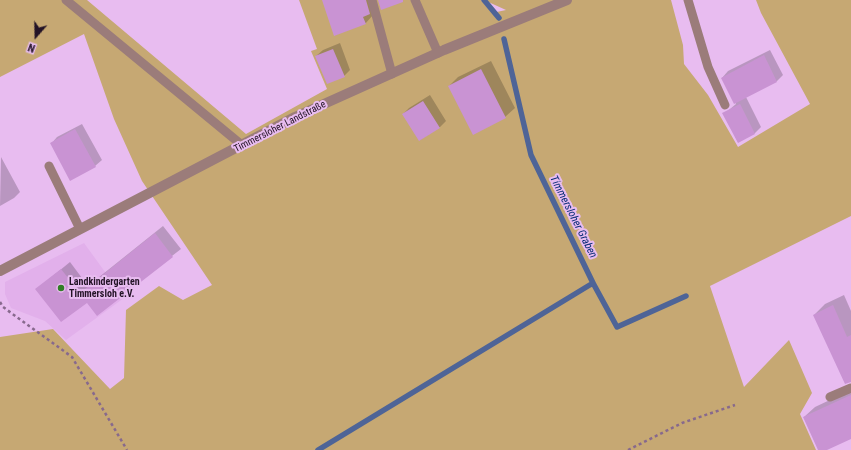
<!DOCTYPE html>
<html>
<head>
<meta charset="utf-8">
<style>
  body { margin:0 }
  #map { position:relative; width:851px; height:450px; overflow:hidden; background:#e8bcf0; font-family:"Roboto Condensed",sans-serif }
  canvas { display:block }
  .north { position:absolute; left:16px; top:16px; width:40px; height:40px; -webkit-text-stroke:3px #e8bcf0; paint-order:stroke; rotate:200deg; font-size:11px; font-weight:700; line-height:16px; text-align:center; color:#231326 }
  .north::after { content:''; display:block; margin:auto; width:14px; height:18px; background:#231326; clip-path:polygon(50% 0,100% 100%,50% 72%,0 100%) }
</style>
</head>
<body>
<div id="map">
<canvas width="851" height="450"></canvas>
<div class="north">N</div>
</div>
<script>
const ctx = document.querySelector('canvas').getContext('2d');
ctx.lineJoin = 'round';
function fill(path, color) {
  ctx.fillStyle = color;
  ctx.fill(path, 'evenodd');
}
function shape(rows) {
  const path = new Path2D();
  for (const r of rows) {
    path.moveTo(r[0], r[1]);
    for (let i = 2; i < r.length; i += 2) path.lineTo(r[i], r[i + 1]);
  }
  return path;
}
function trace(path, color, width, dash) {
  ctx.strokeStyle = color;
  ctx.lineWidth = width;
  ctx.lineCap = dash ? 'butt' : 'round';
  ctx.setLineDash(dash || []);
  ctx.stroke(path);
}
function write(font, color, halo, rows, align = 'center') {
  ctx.font = font + ' "Roboto Condensed",sans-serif';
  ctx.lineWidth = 4;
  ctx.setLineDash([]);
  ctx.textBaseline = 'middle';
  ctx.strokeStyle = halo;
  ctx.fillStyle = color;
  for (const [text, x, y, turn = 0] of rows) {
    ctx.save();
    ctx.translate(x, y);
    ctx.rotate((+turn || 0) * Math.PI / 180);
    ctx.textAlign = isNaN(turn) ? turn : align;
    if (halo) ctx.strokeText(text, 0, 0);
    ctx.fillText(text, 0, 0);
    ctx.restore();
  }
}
fill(shape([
  [84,243,124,298,66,340,45,321,11,308,5,294,5,282]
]), '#e2b0eb');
fill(shape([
  [0,0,87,0,246,134,327,89,311,51,317,49,299,0,481,0,492,13,506,10,484,0,671,0,683,45,684,64,708,95,738,147,810,104,761,13,756,0,851,0,851,216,710,286,744,387,789,340,812,393,800,414,816,450,0,450,0,337,53,329,110,389,124,378,126,310,159,286,183,300,212,285,142,181,114,119,84,34,0,77]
]), '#c6a873');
fill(shape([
  [323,0,376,0,373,15,365,24],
  [340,43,350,70,344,76,316,56,323,50],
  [770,50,783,75,777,81,746,97,761,127,755,133,738,142,724,114,736,104,722,78,728,71],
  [491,61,515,108,505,117,449,86,458,77],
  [430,95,446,121,440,127,420,140,403,114,409,108],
  [82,124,102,160,95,166,51,144,57,137],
  [1,157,20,192,14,198,0,206],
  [163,226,181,249,97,314,87,302,37,289,70,262,88,286],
  [844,295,851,311,851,381,814,315,825,304],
  [851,390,851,438,825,450,819,450,804,417,815,407]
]), '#0003');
trace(shape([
  [484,0,499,18],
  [504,39,531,155,593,283,617,327,686,296],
  [318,450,593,283]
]), '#4e6497', 5.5);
fill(shape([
  [322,0,366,0,370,14,363,17,366,24,334,36],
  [378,0,403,0,403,2,381,10],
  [333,49,345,77,327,84,315,56],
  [764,55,777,82,734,104,721,78],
  [481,69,506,118,473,135,448,86],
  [423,101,440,128,419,141,402,114],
  [740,104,755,134,738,143,722,113],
  [75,129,96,167,70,181,50,143],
  [155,233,173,257,97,316,87,303,61,322,35,289,61,269,80,293],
  [833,305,847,337,851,335,851,382,845,384,813,315],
  [851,395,851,439,827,450,818,450,803,417]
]), '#c993d3');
trace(shape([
  [0,302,3,307,72,357,127,450],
  [628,450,682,423,735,405]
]), '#87698d', 2.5, [3, 3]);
trace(shape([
  [66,0,243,146],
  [372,0,392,74],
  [415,0,438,53],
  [688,0,708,67,725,105],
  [49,166,80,229],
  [830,397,851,388]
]), '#9b7c7a', 9);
trace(shape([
  [0,271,295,117,444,50,567,0]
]), '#9b7c7a', 10);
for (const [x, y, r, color] of [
  [61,288,4,"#317e26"]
]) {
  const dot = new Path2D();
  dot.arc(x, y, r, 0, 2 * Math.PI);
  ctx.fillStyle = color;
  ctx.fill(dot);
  trace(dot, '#e8bcf0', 1.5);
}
write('10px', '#231326', '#e8bcf0', [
  ["Timmersloher Landstraße",280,127,-27]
]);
write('bold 10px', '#231326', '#e8bcf0', [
  ["Landkindergarten",69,282],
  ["Timmersloh e.V.",69,294]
], 'left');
write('italic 11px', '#002873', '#e8bcf0', [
  ["Timmersloher Graben",573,217,63]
]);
</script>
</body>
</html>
